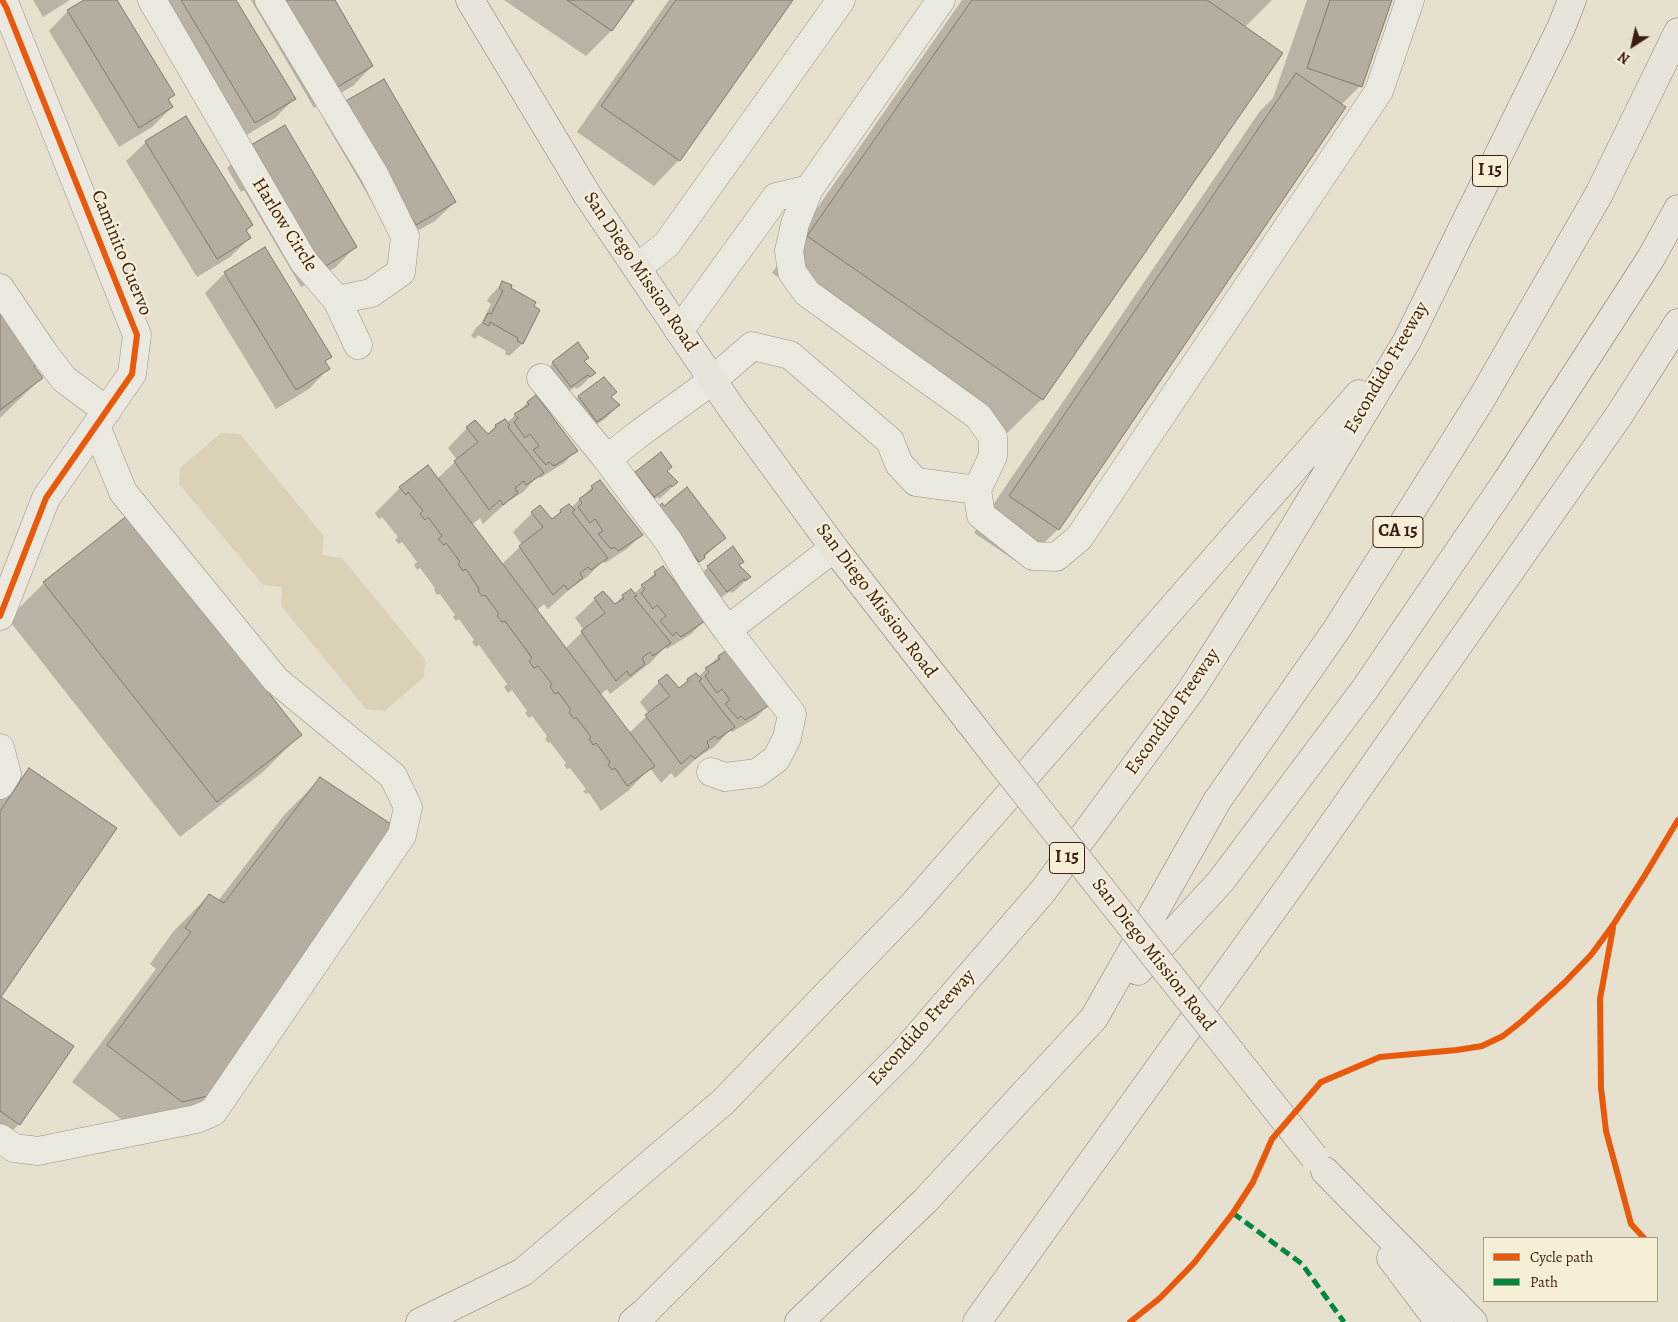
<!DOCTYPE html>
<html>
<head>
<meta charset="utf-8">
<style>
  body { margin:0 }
  #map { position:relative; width:1678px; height:1322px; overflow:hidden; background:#e6e0ce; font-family:Alegreya,serif }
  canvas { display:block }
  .legend { position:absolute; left:1483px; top:1237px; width:175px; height:65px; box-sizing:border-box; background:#f6efd8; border:1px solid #ac9b88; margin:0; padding:6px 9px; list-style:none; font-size:15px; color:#3c1d11 }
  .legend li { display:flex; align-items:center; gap:10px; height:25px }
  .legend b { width:25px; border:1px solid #ac9b88 }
  .north { position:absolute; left:1608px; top:20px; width:50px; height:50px; -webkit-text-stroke:4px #f6efd8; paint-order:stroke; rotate:215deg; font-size:14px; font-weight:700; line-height:20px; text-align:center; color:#3c1d11 }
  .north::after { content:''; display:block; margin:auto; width:18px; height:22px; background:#3c1d11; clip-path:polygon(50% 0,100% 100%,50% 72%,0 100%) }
</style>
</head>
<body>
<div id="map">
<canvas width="1678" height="1322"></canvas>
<ul class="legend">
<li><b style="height:6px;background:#e8590c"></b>Cycle path</li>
<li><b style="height:6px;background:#00873e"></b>Path</li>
</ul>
<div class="north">N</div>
</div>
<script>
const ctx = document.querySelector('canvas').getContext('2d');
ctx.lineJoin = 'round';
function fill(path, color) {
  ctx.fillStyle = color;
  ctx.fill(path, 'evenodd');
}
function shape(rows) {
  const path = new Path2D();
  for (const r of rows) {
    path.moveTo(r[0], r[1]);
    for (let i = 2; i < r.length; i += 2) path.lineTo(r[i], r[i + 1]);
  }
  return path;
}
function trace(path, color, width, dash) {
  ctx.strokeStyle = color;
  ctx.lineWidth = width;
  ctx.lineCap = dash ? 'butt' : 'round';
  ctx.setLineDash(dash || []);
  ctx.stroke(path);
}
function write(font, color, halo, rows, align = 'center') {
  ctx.font = font + ' Alegreya,serif';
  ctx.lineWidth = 4.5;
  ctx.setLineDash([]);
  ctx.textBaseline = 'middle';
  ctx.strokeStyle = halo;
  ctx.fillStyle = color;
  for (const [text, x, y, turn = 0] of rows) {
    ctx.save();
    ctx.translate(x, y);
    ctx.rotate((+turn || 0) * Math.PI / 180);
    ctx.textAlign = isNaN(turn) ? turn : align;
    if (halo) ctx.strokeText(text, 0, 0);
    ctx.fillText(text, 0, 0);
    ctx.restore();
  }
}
fill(shape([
  [221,433,240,434,324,536,322,555,342,558,425,659,424,677,385,711,366,709,281,606,282,587,263,585,179,484,180,468]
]), '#dbd1b7');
fill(shape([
  [33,0,70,0,43,17],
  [86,0,116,0,173,95,168,101,172,107,152,127,119,147,49,31,68,11],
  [150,0,235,0,294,99,275,118,235,142],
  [251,0,333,0,372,66,353,86,314,108],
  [504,0,633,0,612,30,586,56],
  [669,0,791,0,679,160,654,186,577,132],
  [962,0,1272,0,1244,28,1042,399,1005,435,772,273],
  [1307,0,1390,0,1360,86,1341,105,1058,529,1022,565,974,533,1260,111,1273,98],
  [344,103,455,202,435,221,396,243,325,122],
  [146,142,252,225,246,231,250,238,230,257,197,277,126,161],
  [246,149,355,247,336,267,301,287,244,190,241,192,227,168],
  [225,273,330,357,324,363,328,369,309,389,276,409,205,293],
  [503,283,509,288,522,344,509,356,505,354,506,351,478,335,475,339,471,336,476,328,482,322,491,304,487,301,490,296],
  [0,311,37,364,34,367,41,378,0,418],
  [583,362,594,373,581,386,576,389,575,387,558,399,540,376,553,363],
  [604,378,610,397,619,405,606,418,584,434,566,410,578,397],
  [528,402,576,450,564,463,540,478,538,476,523,492,506,503,483,524,480,518,472,525,502,564,522,545,513,532,532,513,552,520,561,511,571,508,592,487,641,535,628,548,605,563,603,561,587,577,571,588,548,609,544,604,536,611,565,649,584,630,575,618,595,599,614,605,623,596,634,594,655,573,663,568,704,621,691,634,667,649,665,647,650,663,610,694,607,689,600,695,629,733,649,714,640,702,659,682,679,689,688,680,698,677,719,656,768,705,756,718,732,732,730,730,714,747,698,757,675,778,671,773,661,783,650,768,628,791,601,811,589,793,586,794,583,791,586,789,570,768,567,769,564,765,566,763,550,742,548,743,545,739,547,736,532,716,529,718,525,713,527,711,512,690,508,693,504,687,507,684,479,645,476,647,472,642,474,640,459,619,456,621,453,617,455,615,440,594,437,595,434,590,435,588,420,568,417,570,414,565,417,562,402,542,399,544,395,540,398,537,382,517,379,519,375,513,400,488,437,479,457,460,448,448,467,428,487,435,496,426,507,423],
  [666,472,677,482,664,495,659,499,658,497,641,509,623,486,636,473],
  [664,507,724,538,691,570],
  [128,517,300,735,264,771,180,837,8,619,44,583],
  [743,561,738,566,749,577,736,590,731,593,730,591,713,604,695,580,708,567],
  [29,770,0,996,0,799],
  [320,779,207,1096,171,1132,145,1137,72,1082,156,969,150,964,173,932,209,895,218,901,284,815],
  [0,998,19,1124,0,1143]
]), '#0003');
const building = shape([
  [84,0,117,0,175,95,168,99,173,107,139,128,67,10,84,0],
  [181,0,236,0,296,99,255,123,181,0],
  [282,0,335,0,373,66,334,89,282,0],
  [567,0,634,0,612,31,567,0],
  [676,0,793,0,680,161,601,106,676,0],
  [972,0,1207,0,1283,53,1043,400,807,236,972,0],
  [1330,0,1392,0,1362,87,1307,68,1330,0],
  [1296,73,1346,107,1059,530,1009,496,1296,73],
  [384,79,456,202,416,225,344,102,384,79],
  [186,116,253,225,246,230,251,238,217,259,145,141,186,116],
  [285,125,357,247,321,269,246,148,285,125],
  [265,247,332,357,325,361,330,369,296,390,224,272,265,247],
  [502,281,512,285,511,288,536,302,534,306,540,310,523,344,517,341,518,338,490,322,489,326,483,323,488,313,491,314,503,291,499,288,502,281],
  [0,309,39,364,34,366,43,378,0,410,0,309],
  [578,342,589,358,584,361,596,373,590,377,588,375,571,387,552,362,578,342],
  [604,377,617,392,611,397,620,405,597,422,578,396,604,377],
  [536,395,578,451,554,466,549,462,546,465,533,450,539,446,530,434,525,438,514,422,518,418,514,414,529,405,527,402,536,395],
  [505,419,510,425,508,427,544,473,526,485,524,481,515,488,518,493,503,505,500,500,489,510,454,461,478,442,466,427,475,420,488,434,496,427,495,425,505,419],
  [661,452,672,467,667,471,678,482,672,487,671,485,654,497,635,472,661,452],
  [428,465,655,766,627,786,615,768,612,770,608,765,610,762,596,743,593,745,589,739,591,737,576,717,574,719,569,712,571,710,558,692,555,694,550,687,552,684,538,666,534,668,529,661,532,658,505,621,502,622,497,616,499,614,485,595,482,596,478,591,479,589,466,569,463,571,458,564,460,562,446,543,444,545,438,539,442,536,428,517,425,520,420,514,423,511,408,492,406,495,399,487,428,465],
  [600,480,643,535,618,551,614,547,611,549,598,534,603,531,595,519,590,523,578,507,582,503,579,499,593,489,591,486,600,480],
  [687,487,726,538,704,555,705,558,699,562,658,507,662,503,664,506,687,487],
  [569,504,575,510,572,512,608,558,591,570,588,567,580,573,583,578,568,590,564,585,553,595,519,546,543,527,531,512,540,505,552,519,561,512,560,510,569,504],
  [128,515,302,735,217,802,43,582,128,515],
  [733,546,744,562,739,565,751,577,745,581,744,579,727,592,707,566,733,546],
  [663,566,705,621,681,637,676,632,673,636,660,621,666,616,657,605,653,609,641,593,645,589,641,585,656,575,654,572,663,566],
  [631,589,637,596,634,597,671,643,653,656,650,652,642,658,645,664,630,676,627,671,616,681,581,631,605,613,594,598,603,591,615,604,624,598,622,595,631,589],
  [727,650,770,705,745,720,741,716,738,719,725,704,730,700,722,689,717,693,705,676,709,672,705,668,720,659,718,656,727,650],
  [696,673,702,679,699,681,735,727,718,739,715,736,707,742,709,747,695,759,691,755,681,764,645,715,670,696,658,681,667,674,679,688,688,681,687,679,696,673],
  [29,768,117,828,1,997,74,1046,20,1125,0,1111,0,811,29,768],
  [320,777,400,830,208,1096,182,1102,107,1045,191,932,185,928,209,894,224,903,320,777]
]);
fill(building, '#b4aea1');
trace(building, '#81786e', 1);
const minor = shape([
  [152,0,304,262,337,300,371,293,401,272,405,236,374,174,269,0],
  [941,0,809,189,795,224,789,251,792,272,807,293,978,416,993,437,993,456,977,490,981,515,1033,556,1056,557,1079,538,1379,91,1410,0],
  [637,268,667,244,841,0],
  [0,288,44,353,64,379,107,411],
  [337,300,358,345],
  [679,331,776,197,809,189],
  [541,378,607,459],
  [0,616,46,498,132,374,137,335,6,7,2,0],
  [727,630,693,582,669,542,607,459,636,436,713,380,752,346,790,355,890,441,899,464,916,482,977,490],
  [0,748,7,774,0,785],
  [711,772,725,777,757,773,776,759,787,738,792,714,727,630,834,548],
  [0,1138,14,1148,38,1151,196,1119,213,1112,402,835,408,807,393,776,276,680,123,492,96,426]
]);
const major = shape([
  [470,0,588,196,732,409,834,548,996,756],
  [1325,1171,1473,1322],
  [1391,1258,1439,1322]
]);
const highway = shape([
  [1138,971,1221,881,1365,689,1508,479,1651,258,1678,209],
  [420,1322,523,1272,723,1102,912,906,1359,394],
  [633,1322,645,1312,903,1053,1043,891,1192,689,1275,559,1407,341,1561,28,1572,0],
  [799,1322,925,1201,1094,1018,1217,801,1337,629,1482,398,1599,194,1678,32],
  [977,1322,1292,883,1620,414,1678,323]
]);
trace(minor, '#9a9286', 29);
trace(major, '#81786e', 29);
trace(highway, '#81786e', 29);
trace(minor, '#ebe8df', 28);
trace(major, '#e8e4da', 28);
trace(highway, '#e8e4da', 28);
const majorBridge = shape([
  [996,756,1314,1157]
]);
trace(majorBridge, '#81786e', 29, []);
trace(majorBridge, '#e8e4da', 28);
trace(shape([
  [1233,1213,1302,1264,1344,1322]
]), '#00873e', 5, [10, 5]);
trace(shape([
  [0,616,46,498,132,374,137,335,6,7,2,0],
  [1613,928,1600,999,1601,1088,1606,1131,1631,1224,1644,1238],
  [1130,1322,1160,1298,1194,1263,1233,1213,1253,1182,1272,1139,1321,1082,1380,1057,1457,1050,1482,1046,1503,1036,1522,1021,1564,983,1591,955,1613,925,1645,875,1678,820]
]), '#e8590c', 6);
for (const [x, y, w] of [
  [1490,171,35],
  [1398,532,50],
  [1067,858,35]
]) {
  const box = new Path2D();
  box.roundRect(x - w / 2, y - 15.5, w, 31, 4);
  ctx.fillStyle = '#f6efd8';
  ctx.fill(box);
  trace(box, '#3c1d11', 1);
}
write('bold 18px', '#3c1d11', null, [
  ["I 15",1490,171],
  ["CA 15",1398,532],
  ["I 15",1067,858]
]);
write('19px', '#3c1d11', '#f6efd8', [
  ["Harlow Circle",284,225,58],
  ["Caminito Cuervo",121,253,68],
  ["San Diego Mission Road",640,272,56],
  ["Escondido Freeway",1387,368,-60],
  ["San Diego Mission Road",876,601,53],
  ["Escondido Freeway",1173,712,-55],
  ["San Diego Mission Road",1153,955,52],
  ["Escondido Freeway",922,1028,-48]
]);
</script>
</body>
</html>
